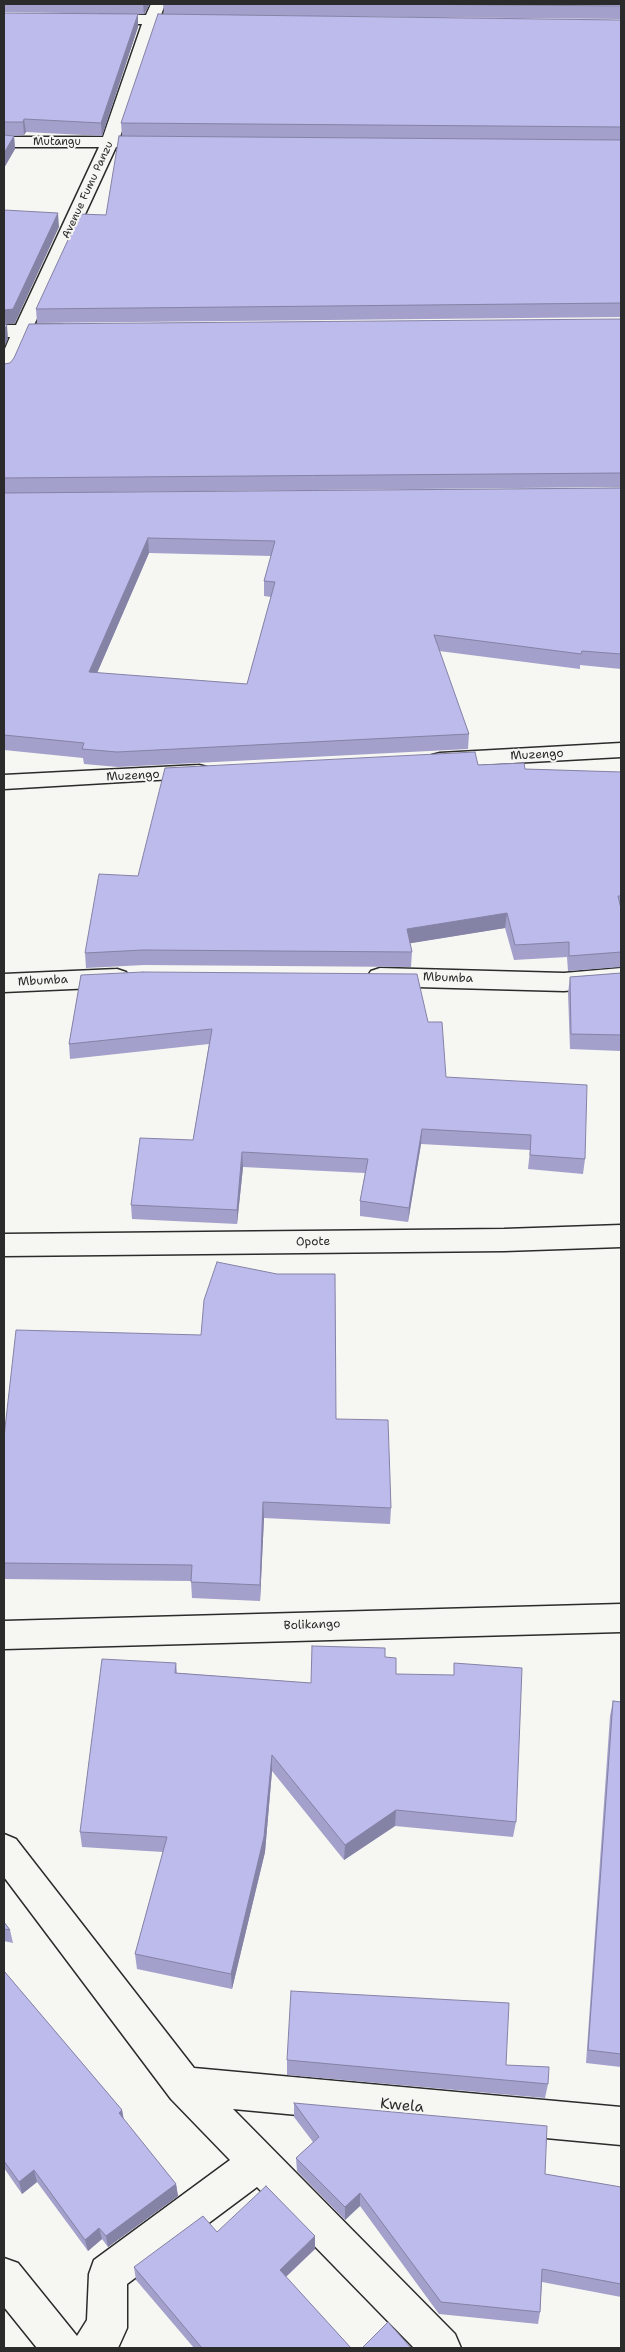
<!DOCTYPE html>
<html>
<head>
<meta charset="utf-8">
<style>
  body { margin:0 }
  #map { position:relative; width:625px; height:2352px; overflow:hidden; background:#f6f6f2; font-family:"Shantell Sans",sans-serif }
  canvas { display:block }
  .frame { position:absolute; inset:0; border:5px solid #2b2b2b; pointer-events:none }
</style>
</head>
<body>
<div id="map">
<canvas width="625" height="2352"></canvas>
<div class="frame"></div>
</div>
<script>
const ctx = document.querySelector('canvas').getContext('2d');
ctx.lineJoin = 'round';
function shape(rows) {
  const path = new Path2D();
  for (const r of rows) {
    path.moveTo(r[0], r[1]);
    for (let i = 2; i < r.length; i += 2) path.lineTo(r[i], r[i + 1]);
  }
  return path;
}
function trace(path, color, width, dash) {
  ctx.strokeStyle = color;
  ctx.lineWidth = width;
  ctx.lineCap = dash ? 'butt' : 'round';
  ctx.setLineDash(dash || []);
  ctx.stroke(path);
}
function fill(path, color) {
  ctx.fillStyle = color;
  ctx.fill(path, 'evenodd');
}
function write(font, color, halo, rows, align = 'center') {
  ctx.font = font + ' "Shantell Sans",sans-serif';
  ctx.lineWidth = 4;
  ctx.setLineDash([]);
  ctx.textBaseline = 'middle';
  ctx.strokeStyle = halo;
  ctx.fillStyle = color;
  for (const [text, x, y, turn = 0] of rows) {
    ctx.save();
    ctx.translate(x, y);
    ctx.rotate((+turn || 0) * Math.PI / 180);
    ctx.textAlign = isNaN(turn) ? turn : align;
    if (halo) ctx.strokeText(text, 0, 0);
    ctx.fillText(text, 0, 0);
    ctx.restore();
  }
}
const minor = shape([
  [151,4,165,4,161,15,192,15,200,20,192,25,157,24,120,137,155,137,161,138,163,142,161,146,155,147,116,147,34,325,62,325,69,327,71,331,69,335,62,337,29,337,14,371,11,375,4,377,4,351,10,337,4,337,4,325,16,325,99,147,4,147,4,137,103,137,142,24,100,24,92,19,100,14,146,15,151,4],
  [621,743,621,757,440,767,432,765,428,760,432,755,440,753,621,743],
  [199,765,207,767,211,772,207,777,4,789,4,775,199,765],
  [380,968,564,973,621,968,621,986,564,991,380,986,371,983,367,977,371,971,380,968],
  [117,969,126,972,130,978,126,984,117,987,4,992,4,974,117,969],
  [621,1225,621,1247,504,1251,4,1256,4,1234,504,1229,621,1225],
  [621,1604,621,1632,4,1649,4,1621,621,1604],
  [4,1834,16,1839,194,2068,621,2107,621,2145,233,2109,455,2334,461,2348,414,2348,257,2187,127,2284,127,2328,118,2348,37,2348,4,2307,4,2258,18,2263,77,2336,87,2320,89,2274,94,2260,230,2160,171,2099,4,1877,4,1834]
]);
trace(minor, '#2b2b2b', 3);
fill(minor, '#f6f6f2');
fill(shape([
  [4,4,150,4,144,14,138,14,138,27,102,136,26,132,24,135,13,136,14,136,15,149,4,168,4,13,129,14,4,12],
  [163,4,621,4,621,19,201,15,621,20,621,317,37,323,36,309,106,215,122,136,121,123,164,14],
  [621,319,621,669,580,665,580,669,439,651,469,734,468,749,118,767,84,764,83,758,4,750,4,493,621,488,621,487,4,493,4,364],
  [149,553,271,556,264,581,264,596,271,597,247,684,97,673],
  [478,765,525,769,621,772,621,967,568,971,567,957,514,960,505,928,410,943,412,952,411,967,144,965,86,968,85,953,138,876],
  [621,973,621,1051,570,1049,568,993,570,977],
  [81,975,428,1022,446,1077,585,1159,583,1174,528,1169,530,1150,421,1144,408,1222,360,1216,360,1201,365,1173,243,1167,237,1224,132,1219,131,1205,193,1140,209,1044,70,1059,69,1044],
  [336,1419,391,1508,390,1524,264,1518,260,1601,192,1598,191,1581,4,1579,4,1437],
  [385,1657,396,1674,516,1822,513,1837,395,1826,344,1860,272,1771,265,1852,232,1989,137,1969,135,1954,163,1852,82,1847,80,1832,176,1663,177,1673,311,1683],
  [613,1701,621,1702,621,2067,586,2063,610,1716],
  [4,1922,10,1930,13,1943,4,1941],
  [4,1971,122,2110,124,2120,176,2184,178,2196,108,2247,102,2239,88,2251,37,2182,22,2194,4,2168],
  [287,2060,506,2065,548,2084,545,2098,287,2075],
  [294,2103,545,2174,621,2187,621,2297,542,2282,540,2312,538,2324,439,2314,360,2206,345,2220,297,2171,296,2158,313,2142,294,2117],
  [217,2232,315,2249,286,2277,351,2348,194,2348,136,2280,134,2267]
]), '#a3a0cb');
fill(shape([
  [143,4,150,4,144,14],
  [138,14,138,27,102,136,101,123],
  [24,119,26,132,24,135,23,122],
  [14,136,15,149,4,168,4,153],
  [58,213,59,227,15,323,4,325,4,310],
  [7,325,8,339,4,348,4,330],
  [148,538,149,553,91,687,89,672],
  [507,913,505,928,406,944,407,929],
  [422,1129,421,1144,408,1222,409,1208],
  [242,1152,243,1167,237,1224,237,1210],
  [263,1502,264,1518,260,1601,260,1585],
  [272,1755,272,1771,265,1852,232,1989,231,1974],
  [396,1810,395,1826,344,1860,345,1845],
  [122,2110,124,2122,119,2113],
  [34,2170,37,2182,22,2194,19,2182],
  [176,2184,178,2196,108,2247,106,2236],
  [360,2193,360,2206,345,2220,345,2207],
  [99,2228,102,2239,88,2251,85,2240],
  [315,2236,315,2249,280,2282,280,2270]
]), '#8482a5');
const building = shape([
  [388,4,621,4,621,6,388,4],
  [4,13,138,14,101,123,24,119,23,122,4,122,4,13],
  [158,14,621,20,621,127,121,123,158,14],
  [4,135,14,136,4,153,4,135],
  [119,136,621,140,621,303,36,309,80,214,106,215,119,136],
  [4,210,58,213,13,309,4,310,4,210],
  [621,319,621,473,4,478,4,364,10,363,14,358,29,324,621,319],
  [4,324,7,325,4,330,4,324],
  [621,488,621,654,582,651,581,654,434,635,469,734,117,752,82,749,84,743,4,735,4,493,621,488],
  [148,538,275,541,264,581,275,582,247,684,89,672,148,538],
  [475,752,478,765,524,763,525,769,621,772,621,896,618,896,621,909,621,952,569,956,569,942,515,945,507,913,407,929,412,952,143,950,85,953,99,874,138,876,165,768,475,752],
  [143,972,417,974,428,1022,442,1022,446,1077,587,1085,585,1159,530,1155,531,1135,422,1129,409,1208,360,1201,368,1159,242,1152,237,1210,131,1205,140,1138,193,1140,212,1029,69,1044,81,975,143,972],
  [621,973,621,1035,571,1034,570,977,621,973],
  [217,1262,277,1274,335,1274,336,1419,388,1420,391,1508,263,1502,260,1585,191,1582,192,1565,4,1563,4,1437,16,1330,201,1335,204,1300,217,1262],
  [312,1646,385,1648,385,1657,396,1658,396,1674,454,1675,454,1663,522,1668,516,1822,396,1810,345,1845,272,1755,264,1837,231,1974,135,1954,167,1837,80,1832,102,1659,176,1663,175,1673,311,1683,312,1646],
  [613,1701,621,1702,621,2054,588,2050,613,1701],
  [4,1922,10,1930,4,1929,4,1922],
  [4,1971,122,2110,119,2113,176,2184,106,2236,99,2228,85,2240,34,2170,19,2182,4,2161,4,1971],
  [291,1991,509,2003,506,2065,549,2067,548,2084,287,2060,291,1991],
  [294,2103,547,2126,545,2174,621,2187,621,2284,542,2269,540,2312,441,2302,360,2193,345,2207,296,2158,319,2137,294,2103],
  [266,2186,315,2236,280,2270,351,2348,202,2348,134,2267,203,2216,217,2232,266,2186],
  [388,2322,411,2348,362,2348,388,2322]
]);
fill(building, '#bdbaec');
trace(building, '#8482a5', 1);
write('11px', '#2b2b2b', '#f6f6f2', [
  ["Mutangu",57,142],
  ["Avenue Fumu Panzu",88,190,-65]
]);
write('12px', '#2b2b2b', '#f6f6f2', [
  ["Muzengo",537,755,-3],
  ["Muzengo",133,776,-3],
  ["Mbumba",448,978,2],
  ["Mbumba",43,981,-3],
  ["Opote",313,1242,-1],
  ["Bolikango",312,1625,-2]
]);
write('15px', '#2b2b2b', '#f6f6f2', [
  ["Kwela",402,2106,5]
]);
</script>
</body>
</html>
